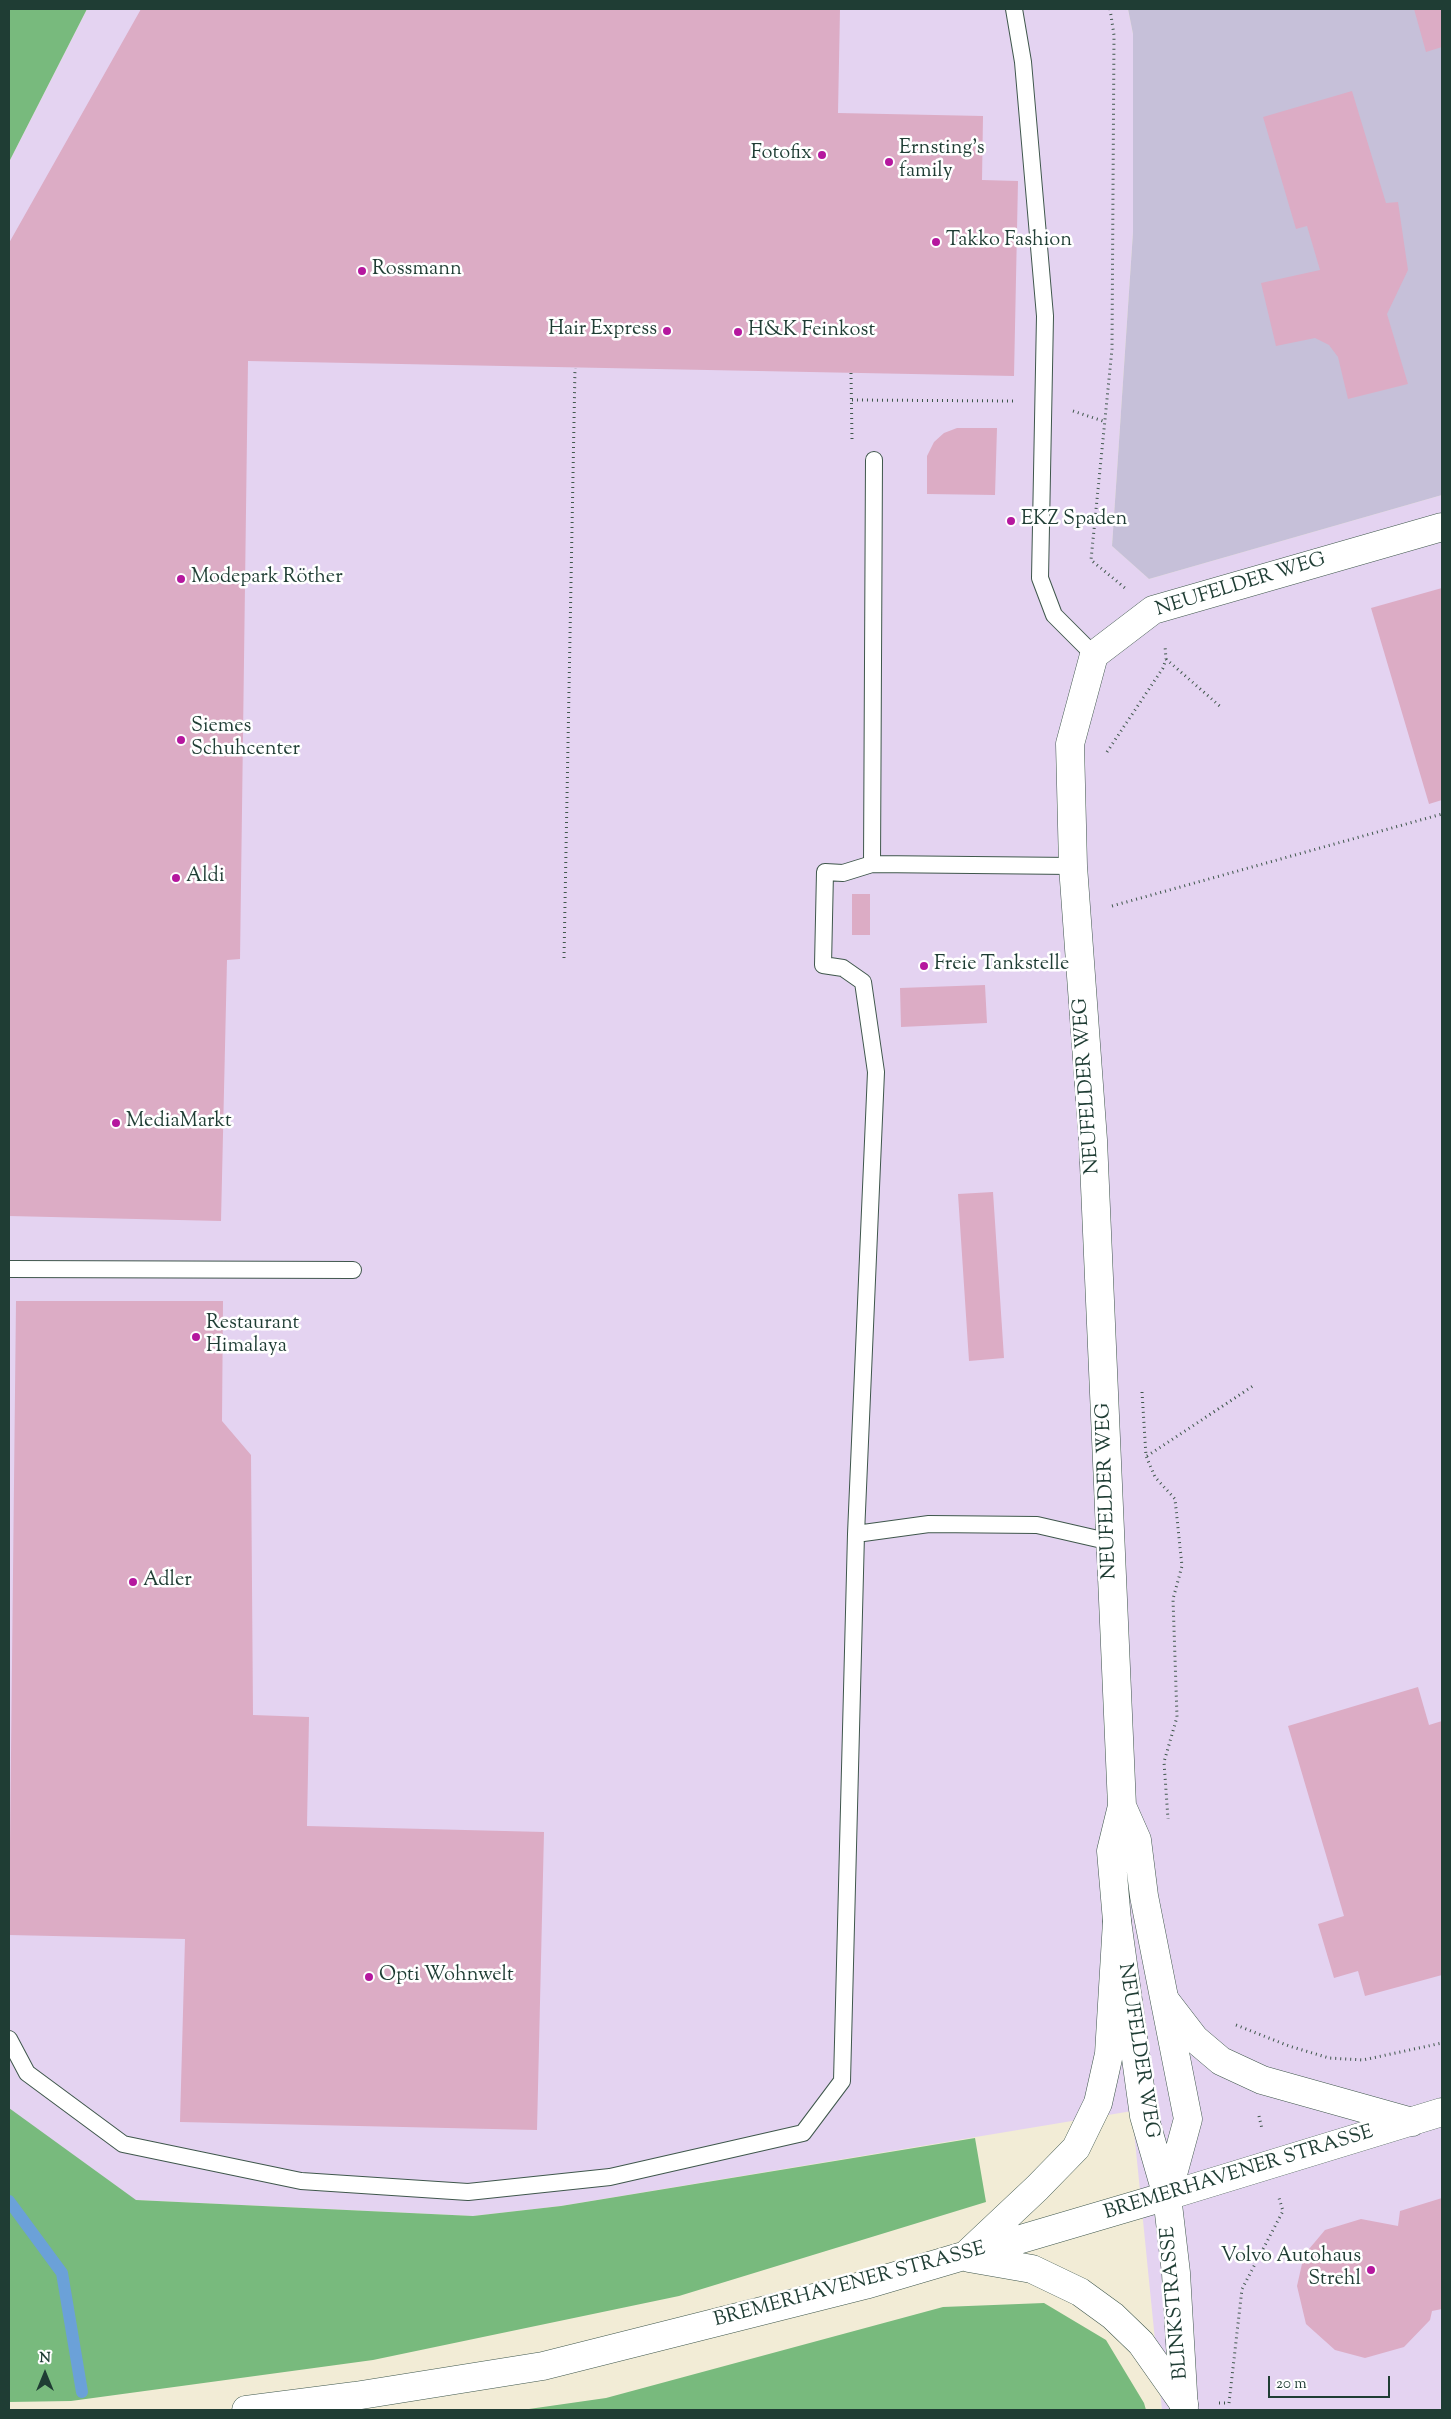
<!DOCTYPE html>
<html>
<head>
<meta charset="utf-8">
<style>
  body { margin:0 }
  #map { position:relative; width:1451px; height:2419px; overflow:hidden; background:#f2ecd6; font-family:"Sorts Mill Goudy",serif }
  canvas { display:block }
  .frame { position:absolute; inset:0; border:10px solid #1f3d34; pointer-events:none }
  .north { position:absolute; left:20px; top:2349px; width:50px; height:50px; -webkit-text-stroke:4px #fff; paint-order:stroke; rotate:0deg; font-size:14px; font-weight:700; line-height:20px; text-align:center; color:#1f3d34 }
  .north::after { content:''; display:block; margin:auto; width:18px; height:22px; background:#1f3d34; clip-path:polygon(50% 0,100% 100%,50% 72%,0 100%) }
  .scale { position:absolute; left:1268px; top:2376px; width:122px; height:22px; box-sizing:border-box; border:2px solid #1f3d34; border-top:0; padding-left:6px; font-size:15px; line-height:18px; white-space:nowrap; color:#1f3d34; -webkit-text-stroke:4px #fff; paint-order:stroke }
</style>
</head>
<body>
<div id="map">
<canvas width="1451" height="2419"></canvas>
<div class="frame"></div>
<div class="north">N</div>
<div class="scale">20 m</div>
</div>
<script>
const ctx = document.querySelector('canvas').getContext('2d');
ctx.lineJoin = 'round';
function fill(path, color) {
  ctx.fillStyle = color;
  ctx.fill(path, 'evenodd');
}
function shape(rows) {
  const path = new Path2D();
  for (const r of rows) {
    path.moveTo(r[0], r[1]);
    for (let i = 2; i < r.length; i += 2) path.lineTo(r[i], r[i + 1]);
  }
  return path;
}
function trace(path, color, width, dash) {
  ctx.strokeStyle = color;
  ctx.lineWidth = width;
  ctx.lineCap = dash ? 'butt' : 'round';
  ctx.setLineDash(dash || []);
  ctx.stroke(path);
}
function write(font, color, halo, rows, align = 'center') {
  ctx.font = font + ' "Sorts Mill Goudy",serif';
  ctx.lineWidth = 5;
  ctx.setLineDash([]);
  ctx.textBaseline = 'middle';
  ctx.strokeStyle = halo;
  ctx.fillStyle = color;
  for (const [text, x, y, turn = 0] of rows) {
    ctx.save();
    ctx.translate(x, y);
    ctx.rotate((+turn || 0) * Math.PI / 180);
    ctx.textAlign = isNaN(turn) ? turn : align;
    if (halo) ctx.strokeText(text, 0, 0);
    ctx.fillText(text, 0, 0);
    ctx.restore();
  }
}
fill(shape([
  [87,9,1128,9,1133,34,1133,232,1112,546,1149,579,1442,495,1442,2410,1162,2410,1132,2111,561,2206,473,2216,135,2200,9,2109,9,162]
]), '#e4d3f1');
fill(shape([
  [1128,9,1442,9,1442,495,1149,579,1112,546,1133,232,1133,34]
]), '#c6c0d9');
fill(shape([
  [9,9,87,9,9,162],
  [9,2108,136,2200,473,2216,561,2206,975,2138,986,2202,679,2296,373,2360,71,2401,9,2402],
  [1044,2303,1106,2340,1144,2403,1146,2410,522,2410,606,2398,943,2307]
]), '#78ba7d');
trace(shape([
  [9,2201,62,2273,82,2392]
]), '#6ba1d8', 12);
fill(shape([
  [141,9,840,9,838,113,983,116,982,180,1018,181,1014,376,248,361,240,959,227,960,221,1221,9,1216,9,243],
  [1414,9,1442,9,1442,47,1426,52],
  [1352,91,1386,203,1398,202,1408,270,1387,314,1408,384,1348,399,1338,357,1329,345,1315,338,1276,346,1261,283,1320,270,1307,226,1296,229,1263,117],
  [957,428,997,428,995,495,927,494,927,456,934,442,944,433],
  [1442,588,1442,800,1429,804,1371,608],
  [852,894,870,894,870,935,852,935],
  [985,985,987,1023,901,1027,900,988],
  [993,1192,1004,1358,969,1361,958,1194],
  [16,1301,223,1301,222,1421,251,1455,253,1715,309,1717,307,1826,544,1832,537,2130,180,2122,185,1939,9,1935],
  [1418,1687,1429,1725,1442,1721,1442,1975,1365,1996,1358,1971,1334,1978,1318,1924,1344,1916,1288,1726],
  [1442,2198,1442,2309,1432,2311,1430,2320,1404,2347,1365,2358,1335,2350,1306,2324,1297,2286,1304,2255,1325,2230,1361,2219,1398,2226,1400,2211]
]), '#dcacc5');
const service = shape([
  [1014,9,1023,62,1045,316,1040,578,1054,615,1094,655],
  [872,864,874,460],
  [1073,866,872,864,843,873,825,872,823,965,843,968,863,982,876,1072,856,1534,929,1524,1037,1525,1111,1542],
  [9,1269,353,1270],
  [9,2039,27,2073,123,2144,301,2181,468,2192,610,2177,803,2133,842,2081,856,1534]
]);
const minor = shape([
  [1122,1806,1137,1840,1144,1896,1188,2119,1167,2196],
  [1167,2196,1144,2116,1117,1921,1111,1851,1122,1806,1093,1140,1073,866,1070,744,1094,655,1153,610,1442,527]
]);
const tertiary = shape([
  [1165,2000,1195,2039,1221,2061,1262,2080,1412,2122],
  [1184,2410,1176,2273,1167,2196,1442,2112]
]);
const secondary = shape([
  [969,2252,1037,2188,1076,2148,1098,2103,1109,2054,1117,1921],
  [969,2258,1032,2269,1080,2292,1113,2316,1141,2343,1184,2404],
  [246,2410,355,2396,543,2366,865,2285,1167,2196]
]);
trace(service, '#3f574c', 18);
trace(minor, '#3f574c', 29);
trace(tertiary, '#3f574c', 29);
trace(secondary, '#3f574c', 29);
trace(shape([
  [1110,9,1114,35,1112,349,1091,560,1125,588],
  [851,373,852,440],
  [852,400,1014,401],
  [1073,411,1103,421],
  [1166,659,1222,708],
  [1107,752,1163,668,1166,659,1165,646],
  [1112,906,1442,814],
  [564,958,575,368],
  [1142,1392,1146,1456,1155,1477,1175,1499,1182,1566,1173,1599,1177,1717,1164,1762,1168,1819],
  [1147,1456,1253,1386],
  [1236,2025,1289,2046,1329,2058,1363,2060,1442,2043],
  [1259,2116,1262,2129],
  [1219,2403,1229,2403,1242,2289,1283,2211,1279,2198]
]), '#3f574c', 3, [1, 4]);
trace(service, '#fff', 16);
trace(minor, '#fff', 28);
trace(tertiary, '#fff', 28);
trace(secondary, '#fff', 28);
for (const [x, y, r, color] of [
  [822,155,5,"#b5179e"],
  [889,162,5,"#b5179e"],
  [936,242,5,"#b5179e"],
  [362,271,5,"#b5179e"],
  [667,331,5,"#b5179e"],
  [738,332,5,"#b5179e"],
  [1011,521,5,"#b5179e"],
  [181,579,5,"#b5179e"],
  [181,740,5,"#b5179e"],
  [176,878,5,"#b5179e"],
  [924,966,5,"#b5179e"],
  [116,1123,5,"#b5179e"],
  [196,1337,5,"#b5179e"],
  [133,1582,5,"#b5179e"],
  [369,1977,5,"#b5179e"],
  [1371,2270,5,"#b5179e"]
]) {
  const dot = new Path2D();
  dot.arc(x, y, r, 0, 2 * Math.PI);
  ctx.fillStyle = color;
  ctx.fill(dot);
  trace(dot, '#fff', 2);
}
write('20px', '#1f3d34', '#fff', [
  ["Ernsting's",899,150],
  ["family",899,173],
  ["Fotofix",812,155,"right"],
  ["Takko Fashion",946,242],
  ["Rossmann",372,271],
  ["Hair Express",657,331,"right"],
  ["H&K Feinkost",748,332],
  ["EKZ Spaden",1021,521],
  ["Modepark Röther",191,579],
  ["Siemes",191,728],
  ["Schuhcenter",191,751],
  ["Aldi",186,878],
  ["Freie Tankstelle",934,966],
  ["MediaMarkt",126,1123],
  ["Restaurant",206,1325],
  ["Himalaya",206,1348],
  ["Adler",143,1582],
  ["Opti Wohnwelt",379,1977],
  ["Volvo Autohaus",1361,2258,"right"],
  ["Strehl",1361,2281,"right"]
], 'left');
write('20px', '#1f3d34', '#fff', [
  ["NEUFELDER WEG",1241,586,-17],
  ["NEUFELDER WEG",1088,1086,-94],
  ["NEUFELDER WEG",1108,1491,-92],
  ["NEUFELDER WEG",1137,2051,81],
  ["BREMERHAVENER STRASSE",1239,2174,-17],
  ["BREMERHAVENER STRASSE",850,2286,-15],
  ["BLINKSTRASSE",1176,2303,-95]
]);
</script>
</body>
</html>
